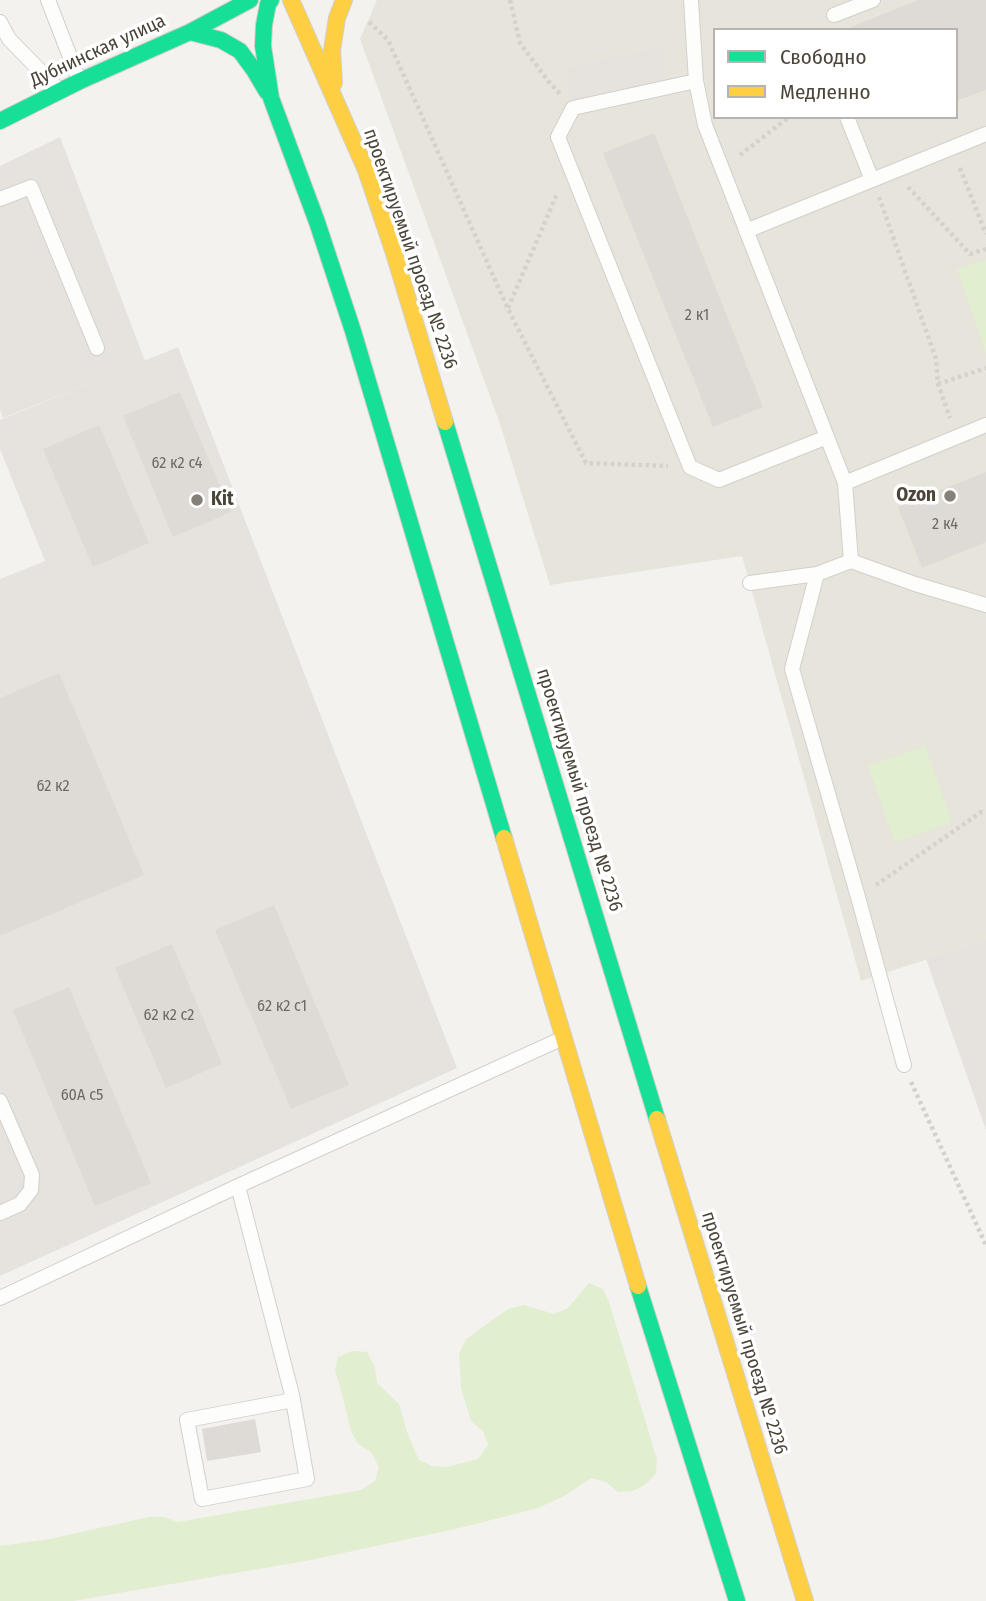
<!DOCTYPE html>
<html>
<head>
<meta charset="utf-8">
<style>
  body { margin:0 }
  #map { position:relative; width:986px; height:1601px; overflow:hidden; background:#f4f2ee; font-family:"Fira Sans Condensed",sans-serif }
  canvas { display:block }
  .legend { position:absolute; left:713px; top:28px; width:245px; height:91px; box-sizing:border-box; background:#fff; border:2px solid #b7b4b0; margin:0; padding:9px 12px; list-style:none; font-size:21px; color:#4b4439 }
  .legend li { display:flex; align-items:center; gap:14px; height:35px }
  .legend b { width:35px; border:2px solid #b7b4b0 }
</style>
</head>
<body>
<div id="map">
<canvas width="986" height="1601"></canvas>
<ul class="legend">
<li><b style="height:9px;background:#16e098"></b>Свободно</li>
<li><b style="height:9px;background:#ffcf43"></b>Медленно</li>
</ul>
</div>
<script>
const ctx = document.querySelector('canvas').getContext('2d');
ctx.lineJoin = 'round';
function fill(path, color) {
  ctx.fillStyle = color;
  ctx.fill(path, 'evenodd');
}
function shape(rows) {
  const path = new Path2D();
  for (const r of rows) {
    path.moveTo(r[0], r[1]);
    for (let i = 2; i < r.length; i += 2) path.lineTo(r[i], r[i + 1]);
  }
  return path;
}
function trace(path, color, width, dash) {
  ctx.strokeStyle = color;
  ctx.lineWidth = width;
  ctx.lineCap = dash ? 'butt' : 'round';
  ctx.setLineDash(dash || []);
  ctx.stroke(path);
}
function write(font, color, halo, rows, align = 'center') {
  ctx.font = font + ' "Fira Sans Condensed",sans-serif';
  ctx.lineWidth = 7;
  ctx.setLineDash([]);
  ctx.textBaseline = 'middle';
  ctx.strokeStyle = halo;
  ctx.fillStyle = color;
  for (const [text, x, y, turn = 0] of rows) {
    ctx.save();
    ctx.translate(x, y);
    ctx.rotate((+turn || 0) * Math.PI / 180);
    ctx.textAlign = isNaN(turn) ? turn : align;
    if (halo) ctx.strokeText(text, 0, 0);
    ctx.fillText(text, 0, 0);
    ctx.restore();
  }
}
fill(shape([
  [377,0,986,0,986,940,861,981,742,556,550,585,500,424,360,39],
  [715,30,956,30,956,117,715,117]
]), '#e7e4dc');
fill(shape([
  [178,347,457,1068,0,1276,0,579,45,561,0,449,0,420],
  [986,940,986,1130,926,959]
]), '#e6e2de');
fill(shape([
  [986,260,986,353,957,269],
  [925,746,952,822,895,842,868,766],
  [589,1283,603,1289,609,1302,657,1459,656,1474,646,1484,633,1491,618,1492,606,1482,591,1478,566,1495,538,1508,464,1527,311,1560,73,1601,0,1601,0,1546,50,1539,149,1517,164,1517,178,1522,361,1490,375,1481,379,1467,371,1452,358,1444,351,1431,340,1386,335,1371,338,1357,352,1351,367,1352,375,1367,377,1383,399,1404,407,1432,419,1460,432,1466,447,1467,478,1459,488,1445,483,1431,471,1421,461,1388,459,1354,466,1339,508,1309,524,1305,554,1314,568,1308]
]), '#e1eecf');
fill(shape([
  [660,48,669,88,573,108,565,68],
  [60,137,145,361,3,418,0,410,0,166]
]), '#e6e3df');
fill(shape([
  [918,0,986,0,986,90,956,101,956,30,844,30],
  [654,133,763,407,713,427,603,153],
  [180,392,231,512,173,537,123,416],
  [99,425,149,543,93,567,43,449],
  [986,472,986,542,922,568,898,507],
  [59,673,144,875,0,936,0,698],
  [274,905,349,1085,291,1109,215,930],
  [172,944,222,1064,166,1088,115,968],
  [69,987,151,1183,95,1206,13,1010],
  [255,1419,261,1452,207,1461,202,1429]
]), '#dedbd6');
const lane = shape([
  [48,0,79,80],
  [691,0,696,81,705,125,845,483,851,561,817,574,750,583],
  [834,15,873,0],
  [0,22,9,39,59,90],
  [696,81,573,108,558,137,690,467,719,480,827,437],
  [847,117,872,180],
  [0,199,31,187,97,348],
  [746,231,986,134],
  [845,483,986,425],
  [851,561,915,584,986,605],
  [817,574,792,669,858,897,904,1065],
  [0,1101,32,1175,31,1190,20,1204,0,1213],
  [238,1186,291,1391,293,1400,307,1479,202,1499,187,1420,293,1400],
  [0,1298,238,1186,561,1039]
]);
const fast = shape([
  [271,0,268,4,264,25,263,46,271,98,317,222,353,331,504,838],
  [190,32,221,40,240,51,254,70,267,92],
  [0,121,80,81,190,32,250,0],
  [445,422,657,1119],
  [638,1286,737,1601]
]);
const slow = shape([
  [291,0,366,170,393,250,445,422],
  [334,83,332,50,337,18,344,0],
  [504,838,638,1286],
  [657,1119,805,1601]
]);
trace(lane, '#d2d0cb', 16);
trace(fast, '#d3cfc5', 18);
trace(slow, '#d3cfc5', 18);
trace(shape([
  [510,0,520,43,549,82,560,94],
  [369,22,388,40,508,309,586,463,668,466],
  [740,155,789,117],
  [960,168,986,234],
  [908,187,970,254,986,249],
  [879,197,936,359,938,384,950,418],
  [508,308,557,194],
  [938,384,986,368],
  [876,885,981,812,986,812],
  [911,1082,986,1245]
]), '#d3d2cc', 4.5, [3.5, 3.5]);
trace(lane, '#fdfdfc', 14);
trace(fast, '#16e098', 16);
trace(slow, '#ffcf43', 16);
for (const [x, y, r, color] of [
  [950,496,7,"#868178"],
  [197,500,7,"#868178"]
]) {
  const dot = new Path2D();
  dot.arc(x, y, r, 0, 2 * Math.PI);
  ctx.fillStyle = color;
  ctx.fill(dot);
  trace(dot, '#fff', 2.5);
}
write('16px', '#706a61', null, [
  ["2 к1",697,316],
  ["62 к2 с4",177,464],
  ["2 к4",945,525],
  ["62 к2",53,787],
  ["62 к2 с1",282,1007],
  ["62 к2 с2",169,1016],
  ["60А с5",82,1096]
]);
write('19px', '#4b4439', '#fff', [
  ["Дубнинская улица",98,51,-25],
  ["проектируемый проезд № 2236",410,249,71],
  ["проектируемый проезд № 2236",579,790,73],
  ["проектируемый проезд № 2236",744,1333,73]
]);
write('bold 19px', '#4b4439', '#fff', [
  ["Ozon",936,496],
  ["Kit",211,500,"left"]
], 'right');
</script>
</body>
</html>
